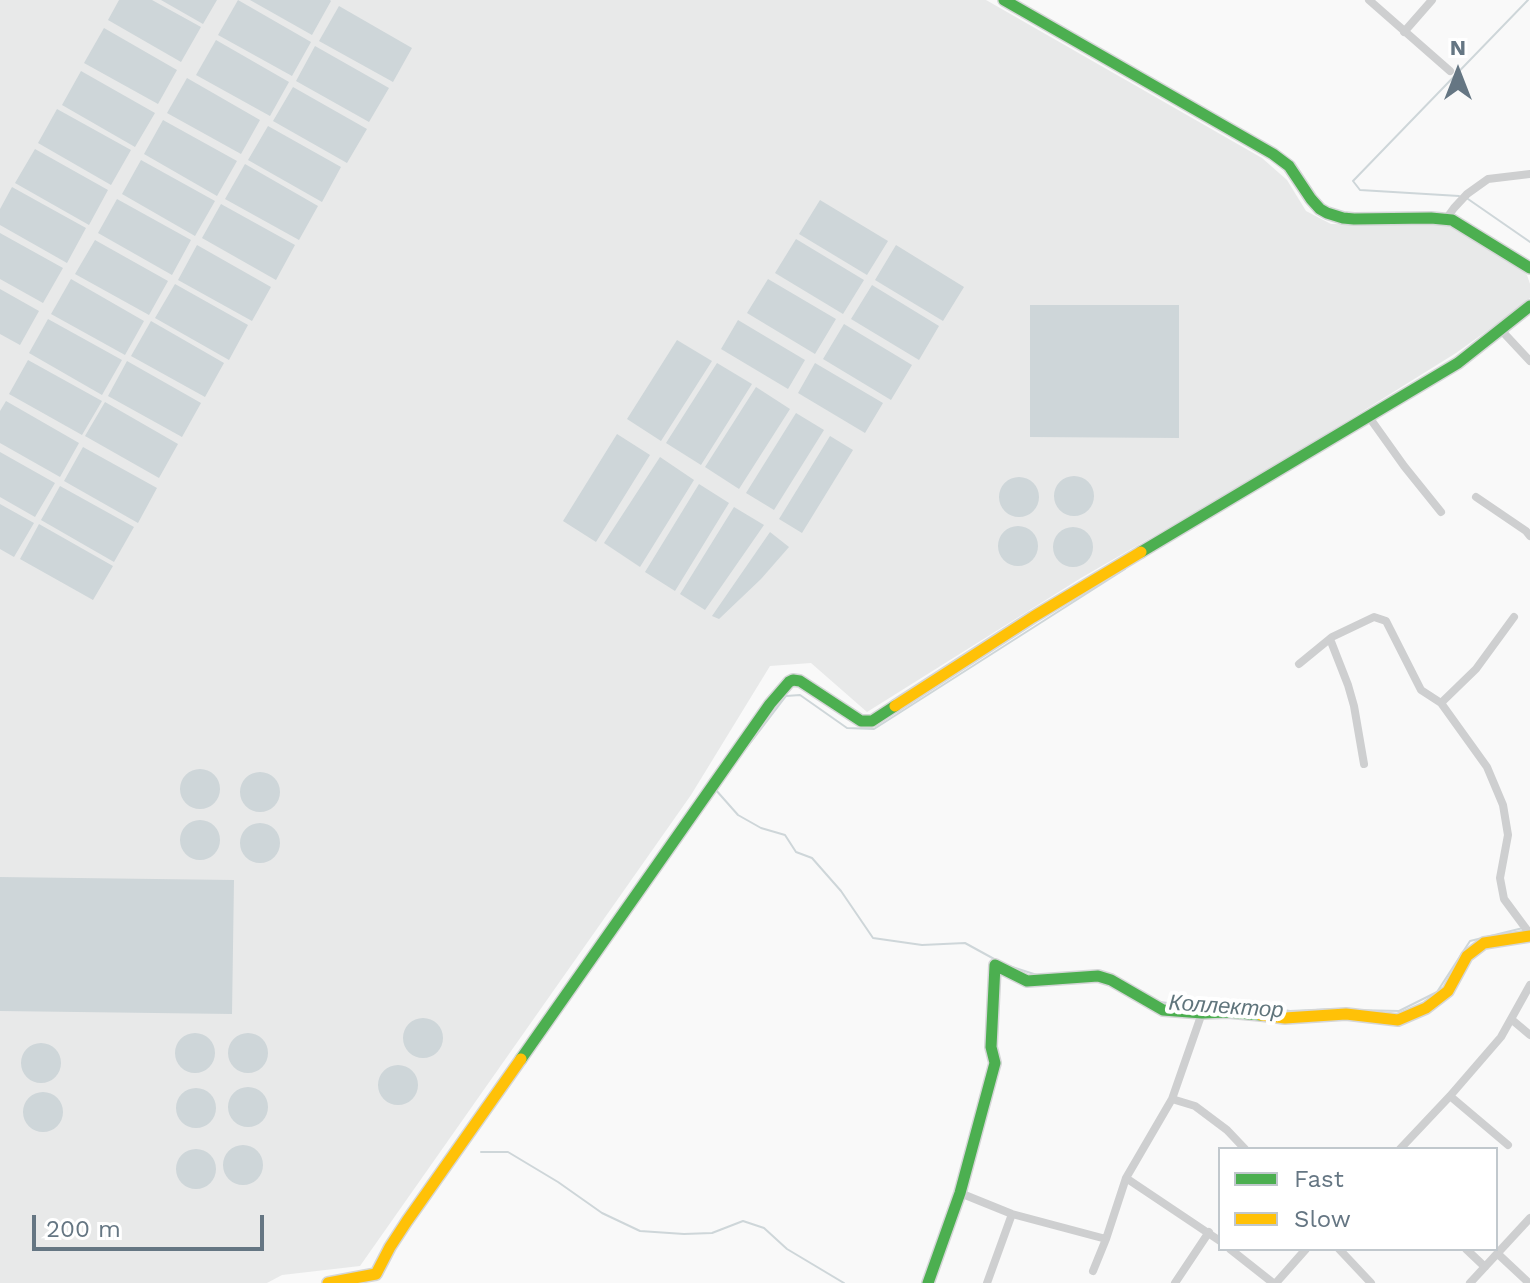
<!DOCTYPE html>
<html>
<head>
<meta charset="utf-8">
<style>
  body { margin:0 }
  #map { position:relative; width:1530px; height:1283px; overflow:hidden; background:#f9f9f9; font-family:"Work Sans",sans-serif }
  canvas { display:block }
  .legend { position:absolute; left:1218px; top:1147px; width:280px; height:104px; box-sizing:border-box; background:#fff; border:2px solid #c1c8cd; margin:0; padding:10px 14px; list-style:none; font-size:24px; color:#657683 }
  .legend li { display:flex; align-items:center; gap:16px; height:40px }
  .legend b { width:40px; border:2px solid #c1c8cd }
  .north { position:absolute; left:1418px; top:32px; width:80px; height:80px; -webkit-text-stroke:6px #fff; paint-order:stroke; rotate:0deg; font-size:22px; font-weight:700; line-height:32px; text-align:center; color:#657683 }
  .north::after { content:''; display:block; margin:auto; width:28px; height:36px; background:#657683; clip-path:polygon(50% 0,100% 100%,50% 72%,0 100%) }
  .scale { position:absolute; left:32px; top:1215px; width:232px; height:36px; box-sizing:border-box; border:4px solid #657683; border-top:0; padding-left:10px; font-size:24px; line-height:28px; white-space:nowrap; color:#657683; -webkit-text-stroke:6px #fff; paint-order:stroke }
</style>
</head>
<body>
<div id="map">
<canvas width="1530" height="1283"></canvas>
<ul class="legend">
<li><b style="height:10px;background:#4caf50"></b>Fast</li>
<li><b style="height:10px;background:#ffc107"></b>Slow</li>
</ul>
<div class="north">N</div>
<div class="scale">200 m</div>
</div>
<script>
const ctx = document.querySelector('canvas').getContext('2d');
ctx.lineJoin = 'round';
function fill(path, color) {
  ctx.fillStyle = color;
  ctx.fill(path, 'evenodd');
}
function shape(rows) {
  const path = new Path2D();
  for (const r of rows) {
    if (r.length === 3) {
      path.moveTo(r[0] + r[2], r[1]);
      path.arc(r[0], r[1], r[2], 0, 2 * Math.PI);
      continue;
    }
    path.moveTo(r[0], r[1]);
    for (let i = 2; i < r.length; i += 2) path.lineTo(r[i], r[i + 1]);
  }
  return path;
}
function trace(path, color, width, dash) {
  ctx.strokeStyle = color;
  ctx.lineWidth = width;
  ctx.lineCap = dash ? 'butt' : 'round';
  ctx.setLineDash(dash || []);
  ctx.stroke(path);
}
function write(font, color, halo, rows, align = 'center') {
  ctx.font = font + ' "Work Sans",sans-serif';
  ctx.lineWidth = 8;
  ctx.setLineDash([]);
  ctx.textBaseline = 'middle';
  ctx.strokeStyle = halo;
  ctx.fillStyle = color;
  for (const [text, x, y, turn = 0] of rows) {
    ctx.save();
    ctx.translate(x, y);
    ctx.rotate((+turn || 0) * Math.PI / 180);
    ctx.textAlign = isNaN(turn) ? turn : align;
    if (halo) ctx.strokeText(text, 0, 0);
    ctx.fillText(text, 0, 0);
    ctx.restore();
  }
}
fill(shape([
  [0,0,986,0,1262,158,1287,180,1306,211,1331,224,1445,225,1463,227,1516,263,1527,275,1530,284,1530,298,1526,303,1456,353,1270,469,1081,578,867,712,811,663,770,666,691,795,360,1266,282,1275,267,1283,0,1283]
]), '#e8e9e9');
fill(shape([
  [119,0,152,0,201,27,181,62,108,20],
  [161,0,217,0,203,24],
  [238,0,311,42,292,76,218,35],
  [250,0,330,0,331,1,312,35],
  [339,6,412,48,393,82,319,41],
  [104,28,177,70,158,104,84,63],
  [216,40,289,82,270,116,196,75],
  [315,46,389,88,369,122,296,81],
  [81,71,155,113,135,147,62,105],
  [187,78,260,120,241,154,167,113],
  [293,87,367,129,347,163,273,121],
  [57,109,131,150,111,185,38,143],
  [163,120,237,161,217,196,144,154],
  [268,126,341,167,322,202,248,160],
  [35,149,108,190,89,225,15,183],
  [141,160,215,201,195,236,122,194],
  [245,164,318,206,299,240,225,199],
  [12,187,86,228,67,263,0,225,0,209],
  [117,199,191,240,172,275,98,233],
  [820,200,888,241,867,275,799,234],
  [221,204,295,245,276,280,202,238],
  [0,233,63,268,43,303,0,279],
  [796,239,864,280,843,314,775,273],
  [95,240,168,281,149,315,75,274],
  [197,245,271,287,252,321,178,280],
  [896,245,964,287,943,321,875,280],
  [71,279,144,321,125,355,51,314],
  [768,279,836,319,815,354,747,313],
  [175,284,248,325,229,360,155,318],
  [872,285,939,326,919,360,851,319],
  [0,289,39,311,20,345,0,334],
  [1030,305,1179,305,1179,438,1030,437],
  [48,319,122,360,102,395,29,353],
  [738,320,805,360,788,389,721,349],
  [151,321,224,363,205,397,131,356],
  [844,324,912,365,891,400,823,359],
  [677,340,712,361,661,441,627,419],
  [28,360,102,401,82,435,9,394],
  [127,361,201,403,182,437,108,396],
  [717,363,752,384,701,465,666,443],
  [815,363,883,403,865,433,798,393],
  [756,387,790,409,739,489,705,467],
  [6,401,79,443,60,477,0,443,0,411],
  [105,402,178,444,159,478,85,436],
  [796,413,824,430,774,510,746,493],
  [617,434,650,455,596,542,563,521],
  [830,436,853,450,802,533,779,519],
  [83,447,157,488,138,523,64,481],
  [0,452,55,483,35,517,0,497],
  [660,457,694,480,640,567,604,543],
  [1074,496,20],
  [1019,497,20],
  [699,484,729,503,675,591,645,572],
  [60,486,134,527,114,562,41,520],
  [0,504,34,523,14,557,0,549],
  [734,507,764,525,705,610,680,594],
  [39,524,113,566,93,600,20,559],
  [1018,546,20],
  [1073,547,20],
  [770,532,789,547,761,579,719,619,712,616],
  [200,789,20],
  [260,792,20],
  [200,840,20],
  [260,843,20],
  [0,877,234,880,232,1014,0,1011],
  [423,1038,20],
  [248,1053,20],
  [195,1053,20],
  [41,1063,20],
  [398,1085,20],
  [248,1107,20],
  [196,1108,20],
  [43,1112,20],
  [243,1165,20],
  [196,1169,20]
]), '#ced6d9');
trace(shape([
  [1459,196,1360,190,1353,181,1528,0],
  [1468,199,1530,242],
  [741,755,786,696,800,695,847,728,874,729,1125,569],
  [715,789,738,815,761,828,785,835,796,852,812,858,841,891,873,938,922,945,965,943,996,960],
  [1009,966,1037,975],
  [1160,1002,1200,1007,1253,1005,1290,1011,1333,1009],
  [1356,1010,1399,1011,1437,992,1470,941,1523,928],
  [481,1152,508,1152,558,1182,602,1213,640,1231,684,1234,712,1233,743,1221,764,1228,787,1249,844,1283]
]), '#ced6d9', 2);
const fast = shape([
  [1004,0,1273,154,1289,166,1311,199,1320,209,1327,213,1343,218,1354,219,1431,218,1452,220,1530,268],
  [1141,552,1458,363,1530,306],
  [521,1059,770,704,789,682,793,680,800,681,861,721,872,721,895,706],
  [928,1283,960,1193,995,1063,991,1047,995,965,1027,981,1098,976,1111,980,1163,1010,1202,1013,1228,1012,1261,1015]
]);
const slow = shape([
  [895,706,1033,617,1141,552],
  [1261,1015,1285,1018,1346,1014,1398,1020,1426,1008,1448,991,1467,956,1484,943,1530,936],
  [328,1283,376,1274,390,1247,407,1221,521,1059]
]);
trace(fast, '#d5d6d7', 14);
trace(slow, '#d5d6d7', 14);
trace(shape([
  [1369,0,1450,71],
  [1404,32,1432,0],
  [1446,219,1454,208,1467,194,1488,179,1530,174],
  [1501,330,1530,361],
  [1369,417,1404,466,1441,512],
  [1476,497,1526,531,1530,536],
  [1330,639,1348,685,1354,706,1364,764],
  [1299,664,1332,637,1374,617,1386,621,1421,690,1441,703,1487,767,1503,805,1508,835,1500,878,1504,899,1530,934],
  [1441,703,1476,669,1514,617],
  [1511,1019,1530,1035],
  [1450,1096,1508,1145],
  [1172,1099,1195,1106,1227,1130,1245,1149],
  [1400,1149,1450,1096,1501,1037,1530,985],
  [1126,1178,1220,1241],
  [960,1193,1012,1214,1106,1239],
  [1230,1249,1273,1283],
  [1339,1249,1371,1283],
  [1466,1249,1485,1267],
  [1498,1254,1529,1283],
  [1093,1271,1106,1239,1126,1178,1172,1099,1202,1013],
  [987,1283,1012,1214],
  [1175,1283,1209,1232],
  [1276,1283,1306,1249],
  [1470,1283,1530,1218]
]), '#cecfd0', 8);
trace(fast, '#4caf50', 11);
trace(slow, '#ffc107', 11);
write('italic 22px', '#60757c', '#fff', [
  ["Коллектор",1226,1007,4]
]);
</script>
</body>
</html>
